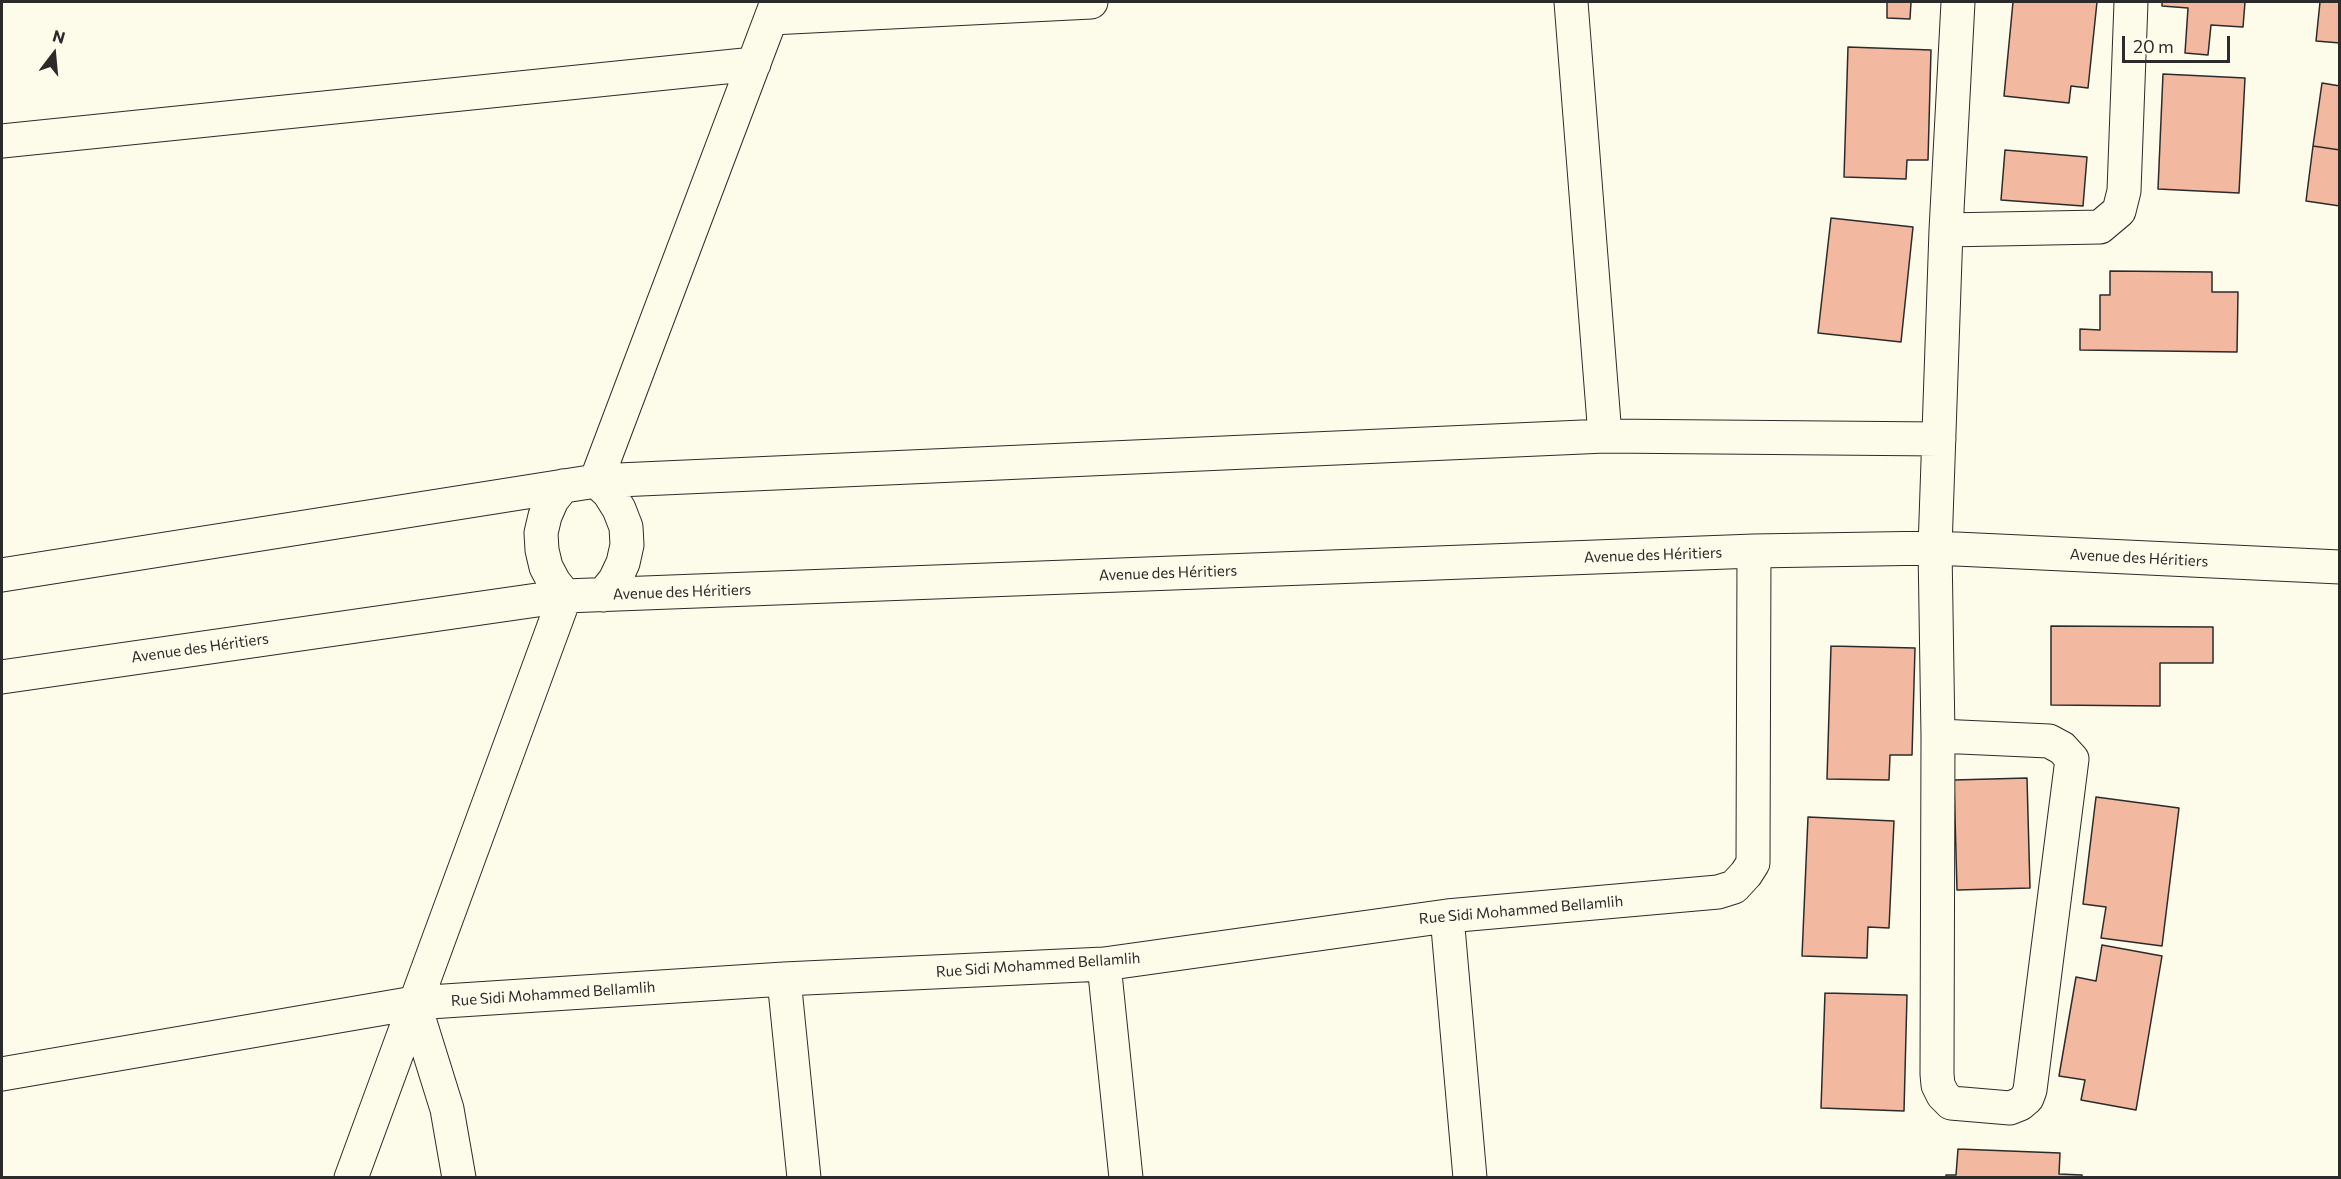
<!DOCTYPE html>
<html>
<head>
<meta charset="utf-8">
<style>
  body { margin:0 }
  #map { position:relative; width:2341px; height:1179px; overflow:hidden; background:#fdfbea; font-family:Commissioner,sans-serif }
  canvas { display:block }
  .frame { position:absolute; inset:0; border:3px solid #2b2b2b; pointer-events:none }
  .north { position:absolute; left:24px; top:24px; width:60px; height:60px; -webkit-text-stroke:4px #fdfbea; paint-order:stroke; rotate:16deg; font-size:16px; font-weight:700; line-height:24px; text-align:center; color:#2b2b2b }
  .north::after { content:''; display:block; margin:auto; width:21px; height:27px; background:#2b2b2b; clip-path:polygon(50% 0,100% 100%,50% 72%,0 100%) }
  .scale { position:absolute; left:2122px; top:36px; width:108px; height:27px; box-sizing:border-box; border:3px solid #2b2b2b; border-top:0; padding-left:8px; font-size:18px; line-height:21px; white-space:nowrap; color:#2b2b2b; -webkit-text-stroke:4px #fdfbea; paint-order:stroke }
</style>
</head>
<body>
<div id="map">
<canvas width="2341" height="1179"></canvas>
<div class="frame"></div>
<div class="north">N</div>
<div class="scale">20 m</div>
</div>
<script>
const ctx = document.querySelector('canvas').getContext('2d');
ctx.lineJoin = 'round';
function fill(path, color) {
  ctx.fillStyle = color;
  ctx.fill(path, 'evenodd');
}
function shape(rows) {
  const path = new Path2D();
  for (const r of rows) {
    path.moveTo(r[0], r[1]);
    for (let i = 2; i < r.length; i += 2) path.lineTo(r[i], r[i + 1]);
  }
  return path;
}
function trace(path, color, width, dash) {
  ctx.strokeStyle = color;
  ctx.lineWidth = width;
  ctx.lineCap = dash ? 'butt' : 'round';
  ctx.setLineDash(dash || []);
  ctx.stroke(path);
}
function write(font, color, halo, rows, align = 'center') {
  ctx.font = font + ' Commissioner,sans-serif';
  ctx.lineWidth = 4.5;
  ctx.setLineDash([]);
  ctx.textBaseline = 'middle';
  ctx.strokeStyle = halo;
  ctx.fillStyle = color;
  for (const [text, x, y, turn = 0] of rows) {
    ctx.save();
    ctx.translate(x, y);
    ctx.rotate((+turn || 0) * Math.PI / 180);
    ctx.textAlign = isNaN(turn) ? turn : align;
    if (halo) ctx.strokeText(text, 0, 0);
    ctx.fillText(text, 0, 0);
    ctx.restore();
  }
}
const building = shape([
  [1856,2,1911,2,1910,19,1887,18,1887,2,1856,2],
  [2013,2,2097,2,2088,88,2071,86,2069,103,2004,96,2013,2],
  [2162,2,2245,2,2243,27,2211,25,2208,55,2185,53,2188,8,2162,6,2162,2],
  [2320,2,2340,2,2340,43,2316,41,2320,2],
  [1848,47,1931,50,1928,160,1907,160,1906,179,1844,177,1848,47],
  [2163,74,2245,78,2239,193,2158,189,2163,74],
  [2322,83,2340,86,2340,150,2313,146,2322,83],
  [2313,146,2340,150,2340,206,2306,201,2313,146],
  [2005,150,2087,157,2083,206,2001,200,2005,150],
  [1831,218,1913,227,1901,342,1818,333,1831,218],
  [2110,271,2212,272,2212,292,2238,292,2237,352,2080,350,2080,329,2100,330,2100,295,2110,295,2110,271],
  [2051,626,2213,627,2213,663,2160,663,2160,706,2051,705,2051,626],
  [1831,646,1915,648,1912,755,1890,755,1889,780,1827,779,1831,646],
  [2027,778,2030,888,1957,890,1954,780,2027,778],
  [2096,797,2179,808,2162,946,2101,938,2106,907,2083,904,2096,797],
  [1808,817,1894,821,1889,928,1868,927,1867,958,1802,956,1808,817],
  [2102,945,2162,956,2136,1110,2081,1100,2085,1080,2059,1076,2076,977,2096,981,2102,945],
  [1825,993,1907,995,1904,1111,1821,1108,1825,993],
  [1958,1149,2060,1153,2059,1174,2082,1175,2082,1178,1946,1178,1946,1175,1956,1175,1958,1149]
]);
fill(building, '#f2b8a0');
trace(building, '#2b2b2b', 1.5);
const minor = shape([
  [1571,2,1605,436],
  [771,18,1091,2],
  [2,141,754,64],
  [1946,230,2100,227,2119,211,2124,191,2131,2],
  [2,575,596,481,1605,436,1939,439],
  [603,595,615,580,623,563,627,545,626,527,619,509,609,493,596,481,777,2],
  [2,677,565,596,1754,551,1935,548,2340,567],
  [1938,736,2049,741,2062,748,2072,759,2030,1090,2027,1098,2020,1104,2010,1108,1951,1103,1943,1095,1938,1085,1937,1074,1938,736,1935,548,1946,230,1958,2],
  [1447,916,1470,1178],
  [1104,964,1126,1178],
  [784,979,804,1178],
  [414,1003,447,1109,459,1178],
  [2,1074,414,1003,784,979,1104,964,1447,916,1718,892,1734,887,1746,874,1753,863,1754,551],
  [351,1178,565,596,554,582,546,567,542,550,541,533,545,516,552,500,563,486]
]);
trace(minor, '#2b2b2b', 35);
trace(minor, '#fdfbea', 33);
write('15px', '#2b2b2b', '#fdfbea', [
  ["Avenue des Héritiers",1653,555,-2],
  ["Avenue des Héritiers",2139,558,3],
  ["Avenue des Héritiers",1168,573,-2],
  ["Avenue des Héritiers",682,592,-2],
  ["Avenue des Héritiers",200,648,-8],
  ["Rue Sidi Mohammed Bellamlih",1521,910,-5],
  ["Rue Sidi Mohammed Bellamlih",1038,965,-4],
  ["Rue Sidi Mohammed Bellamlih",553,994,-4]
]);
</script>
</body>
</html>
